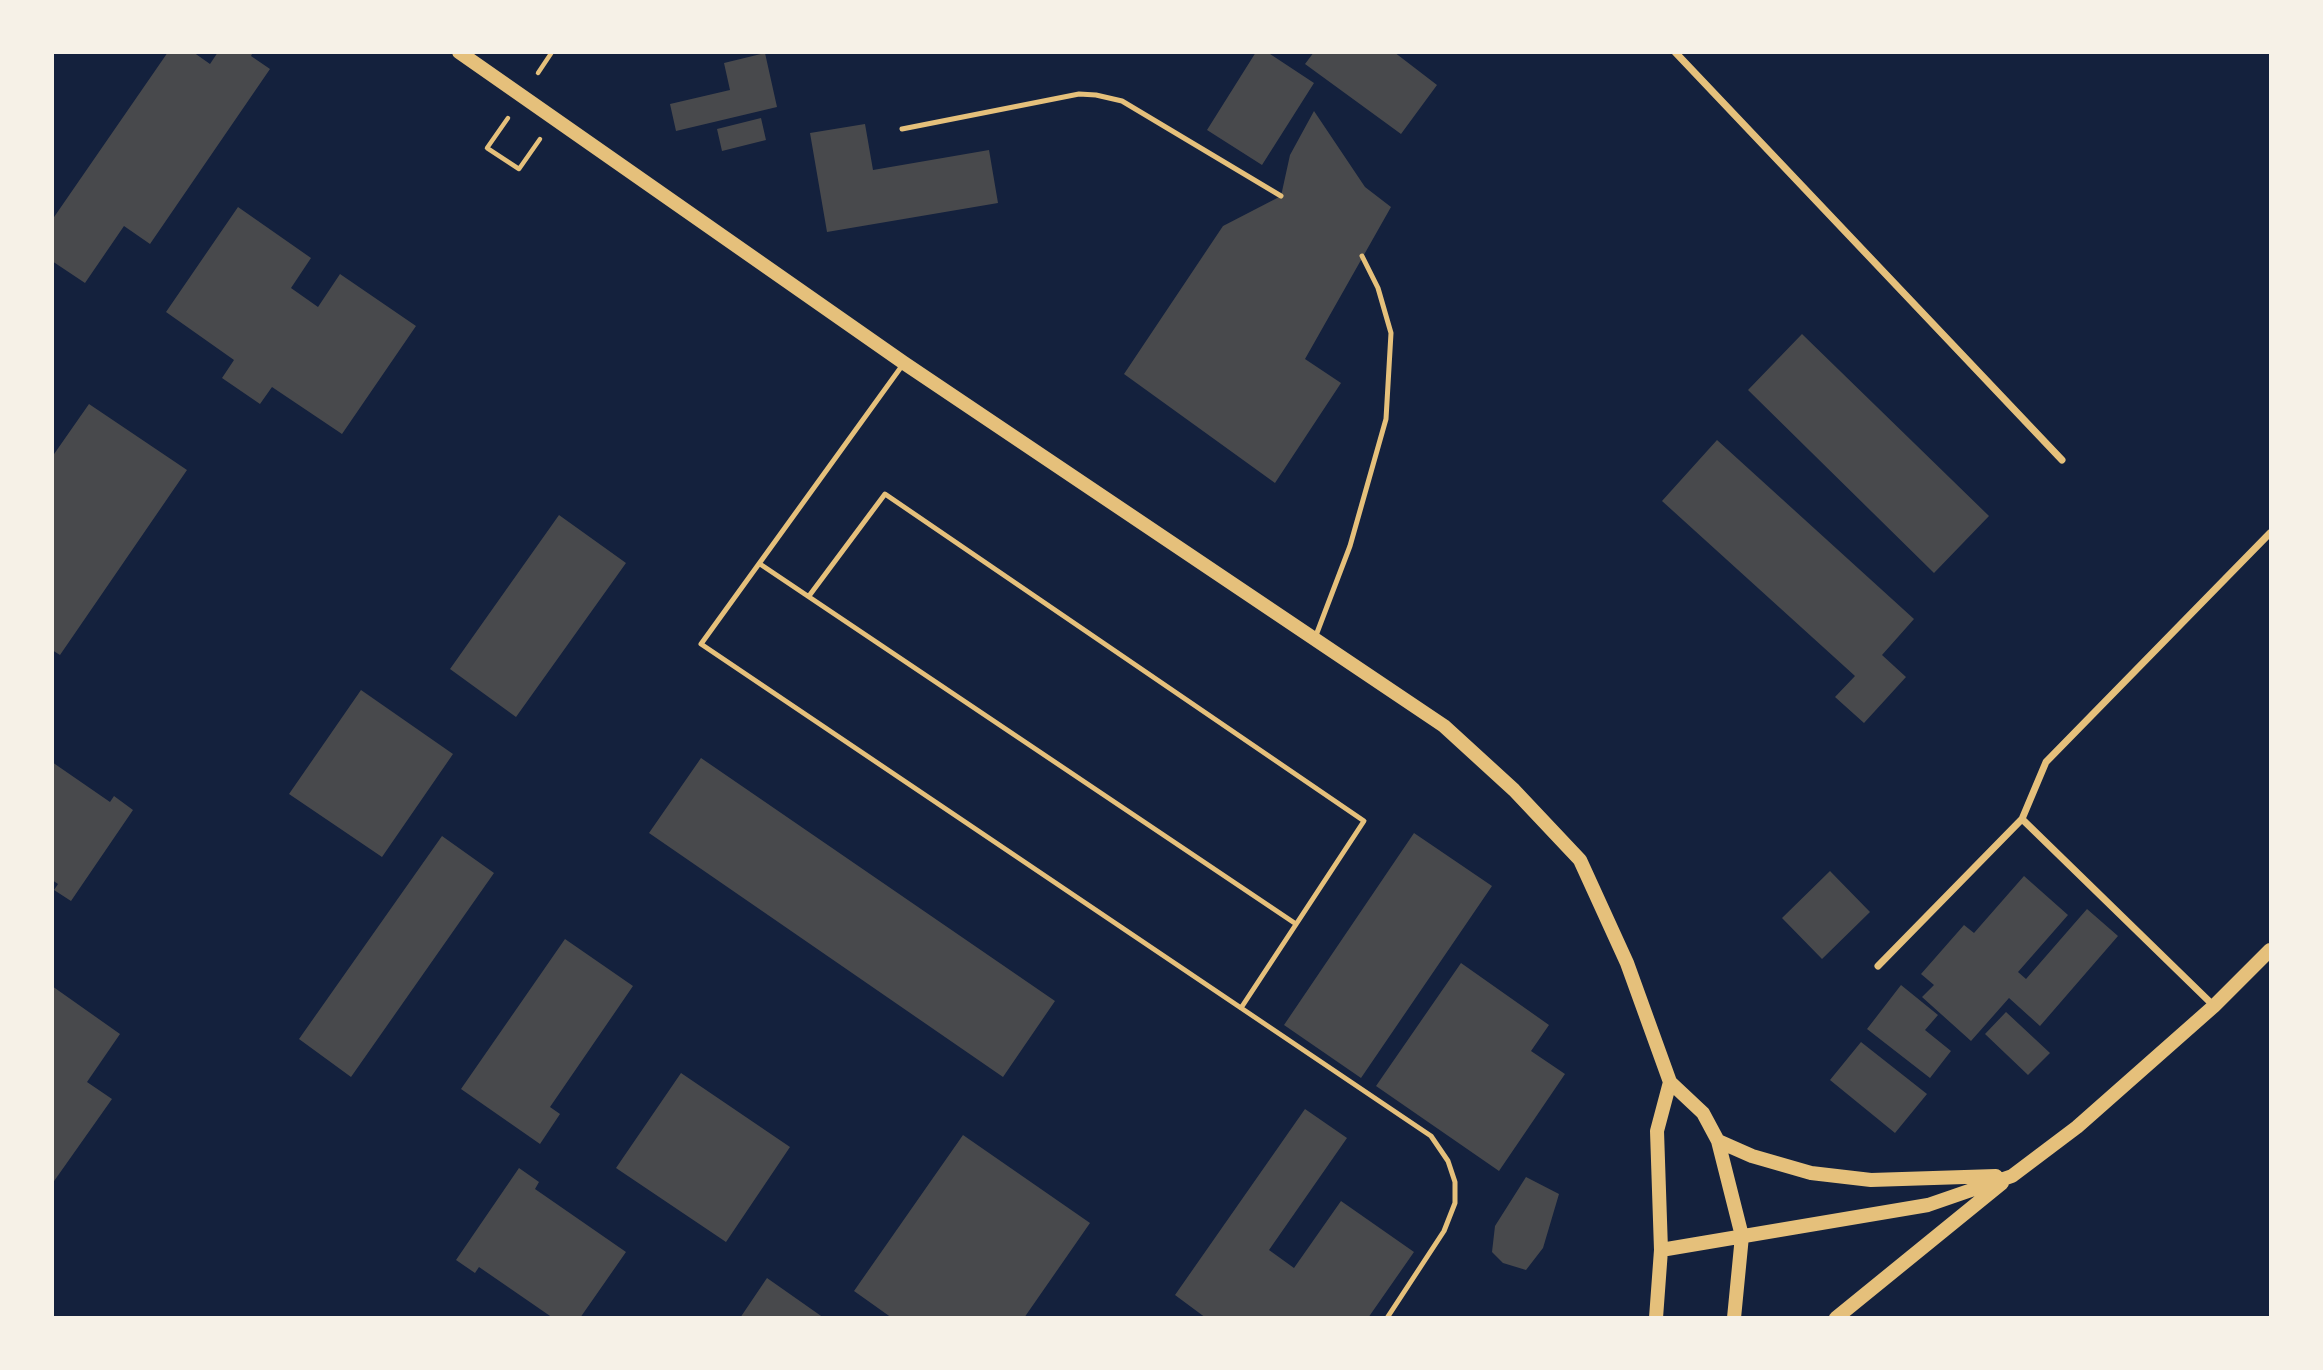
<!DOCTYPE html>
<html>
<head>
<meta charset="utf-8">
<style>
  body { margin:0 }
  #map { position:relative; width:2323px; height:1370px; overflow:hidden; background:#14213d; font-family:"IBM Plex Sans",sans-serif }
  canvas { display:block }
  .frame { position:absolute; inset:0; border:54px solid #f6f1e7; pointer-events:none }
</style>
</head>
<body>
<div id="map">
<canvas width="2323" height="1370"></canvas>
<div class="frame"></div>
</div>
<script>
const ctx = document.querySelector('canvas').getContext('2d');
ctx.lineJoin = 'round';
function fill(path, color) {
  ctx.fillStyle = color;
  ctx.fill(path, 'evenodd');
}
function shape(rows) {
  const path = new Path2D();
  for (const r of rows) {
    path.moveTo(r[0], r[1]);
    for (let i = 2; i < r.length; i += 2) path.lineTo(r[i], r[i + 1]);
  }
  return path;
}
function trace(path, color, width, dash) {
  ctx.strokeStyle = color;
  ctx.lineWidth = width;
  ctx.lineCap = dash ? 'butt' : 'round';
  ctx.setLineDash(dash || []);
  ctx.stroke(path);
}
fill(shape([
  [168,52,193,52,210,64,218,52,253,52,251,56,270,69,150,244,124,226,85,283,52,261,52,220],
  [1256,52,1267,52,1314,83,1262,165,1207,130],
  [1314,52,1394,52,1437,85,1401,134,1305,64],
  [765,53,777,107,676,131,670,104,730,90,724,63],
  [1314,111,1365,187,1391,207,1305,359,1341,383,1275,483,1124,374,1223,226,1281,196,1290,155],
  [761,118,766,140,722,151,717,129],
  [865,124,873,170,989,150,998,203,827,232,810,133],
  [238,207,311,258,291,288,318,307,340,274,416,326,342,434,272,387,260,404,222,378,234,360,166,312],
  [1802,334,1989,516,1934,573,1748,390],
  [89,404,187,470,60,655,52,650,52,457],
  [1717,440,1914,619,1882,655,1906,677,1864,723,1835,697,1855,676,1662,501],
  [559,515,626,563,516,717,450,669],
  [361,690,453,754,382,857,289,794],
  [701,758,1055,1001,1003,1077,649,833],
  [52,762,110,802,114,796,133,810,71,901,54,890,58,884,52,880],
  [1414,833,1492,886,1361,1078,1284,1025],
  [442,836,494,873,351,1077,299,1039],
  [1830,871,1870,912,1822,959,1782,918],
  [2024,876,2068,915,2018,972,2026,979,2087,909,2118,936,2040,1026,2009,998,1971,1041,1922,997,1934,985,1921,974,1964,925,1974,933],
  [565,939,633,986,550,1107,560,1114,540,1144,461,1089],
  [1461,963,1549,1025,1531,1051,1565,1074,1499,1171,1376,1086],
  [1901,985,1938,1015,1925,1030,1951,1051,1930,1078,1867,1029],
  [52,986,120,1034,87,1082,112,1099,52,1184],
  [2006,1012,2050,1053,2028,1075,1985,1034],
  [1861,1042,1927,1094,1895,1133,1830,1080],
  [681,1073,790,1147,726,1242,616,1168],
  [1305,1109,1347,1138,1269,1250,1294,1268,1341,1201,1414,1252,1368,1318,1206,1318,1175,1295],
  [963,1135,1090,1223,1024,1318,892,1318,854,1291],
  [519,1168,539,1182,535,1189,626,1252,580,1318,553,1318,479,1267,475,1273,456,1260],
  [1526,1177,1559,1194,1543,1248,1526,1270,1503,1263,1492,1252,1495,1226],
  [767,1278,824,1318,740,1318]
]), '#48494c');
trace(shape([
  [538,73,552,52],
  [508,118,487,148,519,169,540,139]
]), '#e5c07b', 4.5);
trace(shape([
  [902,129,1079,94,1096,95,1122,101,1281,196],
  [904,363,701,644,1431,1136,1448,1161,1455,1182,1455,1203,1444,1231,1387,1318],
  [760,564,1296,924],
  [809,596,885,494,1364,821,1241,1008],
  [1315,638,1350,546,1386,419,1391,333,1378,288,1362,256]
]), '#e5c07b', 5);
trace(shape([
  [1675,52,2062,460],
  [2022,819,2214,1006],
  [1878,966,2022,819,2046,762,2270,533]
]), '#e5c07b', 7);
trace(shape([
  [459,52,904,363,1444,726,1514,790,1580,860,1627,963,1670,1082,1703,1113,1718,1141,1742,1236,1734,1318],
  [1718,1141,1752,1156,1811,1173,1871,1180,1996,1176],
  [1661,1250,1928,1205,2012,1176,2077,1127,2214,1006,2270,950],
  [1656,1318,1661,1250,1657,1131,1670,1082],
  [1836,1318,2002,1183]
]), '#e5c07b', 14);
</script>
</body>
</html>
